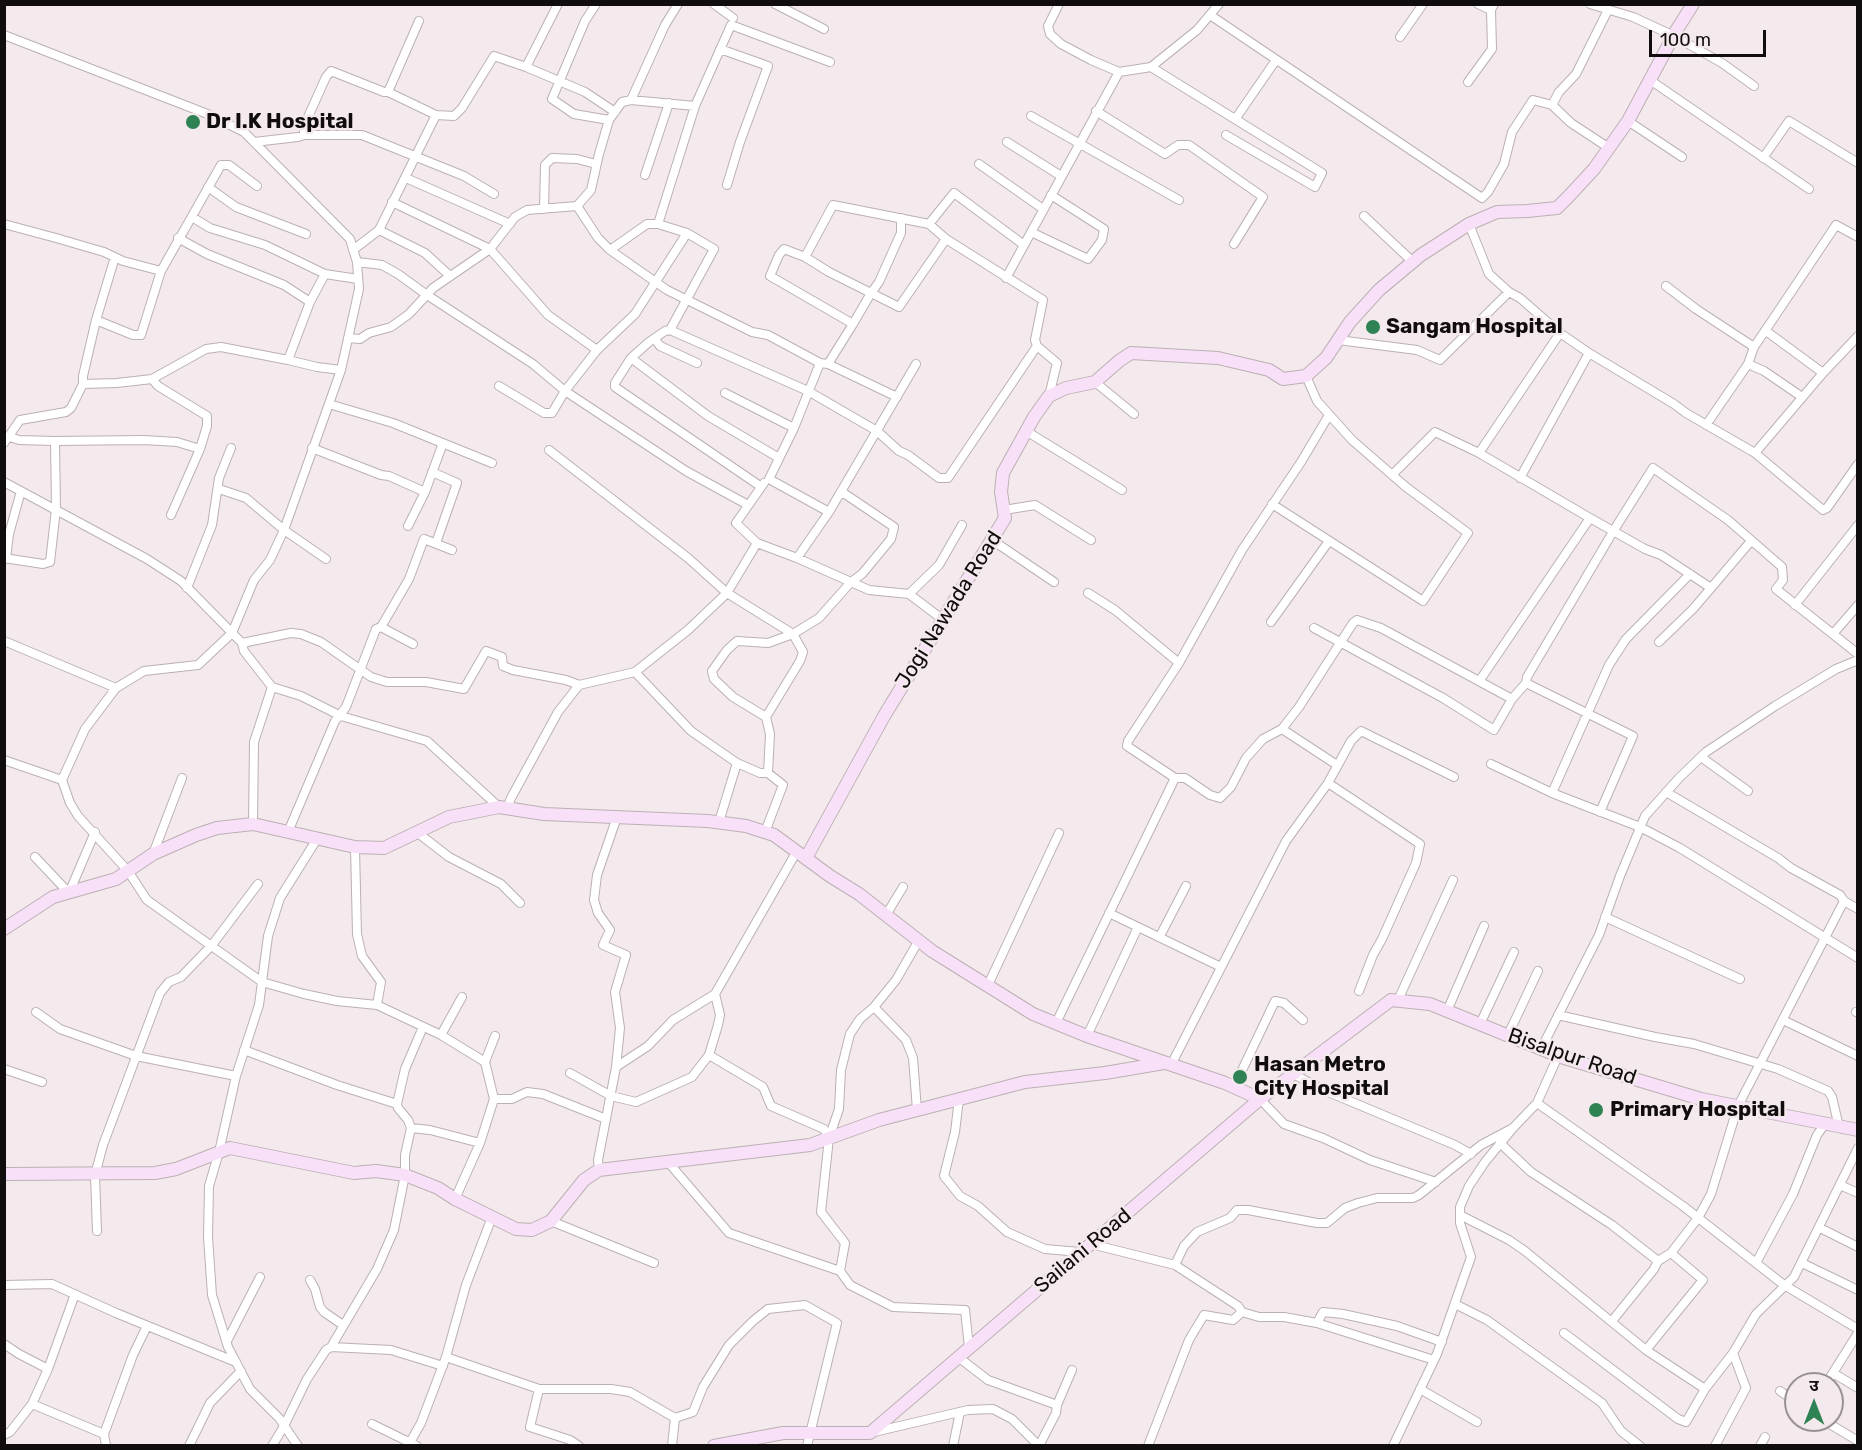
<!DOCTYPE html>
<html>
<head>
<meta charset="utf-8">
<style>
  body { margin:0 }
  #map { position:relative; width:1862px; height:1450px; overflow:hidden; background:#f4e9ec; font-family:Rubik,"Noto Sans Devanagari",sans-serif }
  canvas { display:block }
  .frame { position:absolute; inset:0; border:6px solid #110d0e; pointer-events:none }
  .north { position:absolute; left:1784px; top:1372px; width:60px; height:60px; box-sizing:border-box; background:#f4e9ec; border:2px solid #999193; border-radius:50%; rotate:0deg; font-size:16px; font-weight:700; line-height:24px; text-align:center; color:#110d0e }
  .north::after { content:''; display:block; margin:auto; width:21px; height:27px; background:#2e8254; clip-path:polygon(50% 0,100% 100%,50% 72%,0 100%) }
  .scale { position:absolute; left:1649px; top:30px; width:117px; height:27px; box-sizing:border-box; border:3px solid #110d0e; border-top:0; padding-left:8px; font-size:18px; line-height:21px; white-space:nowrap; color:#110d0e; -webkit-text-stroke:4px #f4e9ec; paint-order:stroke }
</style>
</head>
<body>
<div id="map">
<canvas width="1862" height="1450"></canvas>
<div class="frame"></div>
<div class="north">उ</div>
<div class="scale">100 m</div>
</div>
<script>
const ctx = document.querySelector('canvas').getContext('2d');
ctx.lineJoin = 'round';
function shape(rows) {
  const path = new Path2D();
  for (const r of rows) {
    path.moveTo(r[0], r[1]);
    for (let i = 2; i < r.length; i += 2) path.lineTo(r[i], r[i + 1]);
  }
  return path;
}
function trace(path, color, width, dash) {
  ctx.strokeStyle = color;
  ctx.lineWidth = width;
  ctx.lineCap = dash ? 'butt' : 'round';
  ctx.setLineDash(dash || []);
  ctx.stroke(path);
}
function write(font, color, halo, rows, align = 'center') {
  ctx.font = font + ' Rubik,sans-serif';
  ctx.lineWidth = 5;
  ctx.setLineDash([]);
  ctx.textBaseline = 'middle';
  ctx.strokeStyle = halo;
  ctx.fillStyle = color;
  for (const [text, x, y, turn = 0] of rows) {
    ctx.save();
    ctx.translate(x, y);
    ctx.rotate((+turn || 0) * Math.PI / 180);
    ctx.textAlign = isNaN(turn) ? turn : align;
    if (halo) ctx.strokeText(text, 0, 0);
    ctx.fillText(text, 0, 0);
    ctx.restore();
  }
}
const street = shape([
  [596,4,585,21,552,99,574,114,609,120],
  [714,4,733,18],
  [775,4,824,29],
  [1059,4,1048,26,1050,34,1061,44,1091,60,1119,72],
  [1478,4,1491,10,1494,4],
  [1590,4,1633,17,1674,36,1722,63,1754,86],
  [1210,15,1482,198,1488,192,1504,164,1512,132,1533,100,1552,105,1571,123,1609,148],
  [4,35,210,115,244,132,350,239,357,262,359,289,341,370,284,530,270,560,254,580,232,633,198,665,144,671,116,688,85,729,62,780,70,803,78,816,128,871,147,900,262,982,304,994,337,1001,377,1005,441,1035,485,1062],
  [1400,37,1423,4],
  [720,49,768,66,740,142,727,185],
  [526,67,558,4],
  [1151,67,1322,173,1315,187,1226,135],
  [1650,80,1809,189],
  [1468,82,1492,49,1491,10],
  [388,92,419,21],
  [631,100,665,25,678,4],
  [1552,105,1559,92,1576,74,1608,10],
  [1096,111,1165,154,1178,145,1189,145,1263,197,1234,244],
  [1031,116,1179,200],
  [1236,118,1276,60],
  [1628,121,1682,157],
  [304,135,304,126,326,77,331,71,384,92,388,92,436,115,454,116,462,108,494,56,526,67,585,92,615,112],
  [254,142,298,137,304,135,362,135,464,176,494,194],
  [1007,142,1061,176],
  [1763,158,1789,121,1858,163],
  [979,164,1043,209],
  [645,175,669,103],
  [406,178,510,224],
  [208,187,236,207,306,234],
  [392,202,490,249,548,315,597,350],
  [577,206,598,238,610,250,667,290,752,332,768,335,820,363,794,428,769,479,829,512,797,558,869,590,909,594,942,619],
  [544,209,545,165,552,158,577,159,596,164],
  [1364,216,1413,262],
  [192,217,210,228,265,245,325,274,358,279],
  [901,218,901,233,879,282,871,293,853,324,770,276,779,255,784,249,805,257,829,272,899,307,946,239],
  [4,224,56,238,104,252,123,261,161,271],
  [658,224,695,106],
  [929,224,954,193,1024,245],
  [1469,224,1489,274,1509,292,1520,298,1560,333,1589,353,1674,404,1686,413,1755,453,1823,510,1827,508,1858,464],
  [379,230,425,253,449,275],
  [1031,232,1088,259,1102,240,1104,229,1051,195],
  [178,238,207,254,284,285,310,302],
  [353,250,379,230,436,115],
  [610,250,647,224,658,224,687,233,714,249,670,330,665,331,649,342,631,358,615,383,615,387,760,486],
  [805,257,833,205,929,224,946,239,1043,300,1035,340,1037,346,1057,363,1049,396],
  [357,262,382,265,398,274,427,295,533,364,565,391,686,471,748,505],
  [325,274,310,302,288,360,317,367,341,370],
  [1006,278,1119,72,1151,67,1197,30,1219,4],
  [1666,286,1696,309,1754,347],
  [96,320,133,335,141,335,161,271,221,165,229,165,257,186],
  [670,330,808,391,877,431,899,451,908,455,939,478,948,478,1037,346],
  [1766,331,1823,373],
  [348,338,360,339,369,333,391,327,409,314,433,288,490,249,515,217,527,210,577,206,591,190,599,154,609,120,622,102,631,100,695,106,731,25,830,62],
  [655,339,660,346,697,363],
  [1338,340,1417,350,1440,360,1509,292],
  [631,358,708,416,779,458],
  [820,363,828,364,897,397],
  [828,364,853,324],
  [1748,364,1764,371,1802,397],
  [152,379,158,386,207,416,207,426,200,449,171,515],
  [1095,382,1134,414],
  [83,384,117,383,152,379,206,349,221,347,288,360],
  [499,386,544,413,552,413,565,391,597,350,635,314,687,233],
  [725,393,794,428],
  [329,404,393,423,492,463],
  [1706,425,1748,364,1754,347,1771,322,1836,225,1858,237],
  [1026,431,1122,490],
  [10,437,19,440,55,441,144,440,177,442,200,449],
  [4,443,20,420,66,412,71,408,83,384,83,376,96,320,115,257],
  [312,448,381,475,389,476,425,492],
  [549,450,688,558,727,593,793,634,803,652,800,661,766,717],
  [1479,453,1560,333],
  [1755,453,1823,373,1858,336],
  [432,472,457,483,436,543],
  [1392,475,1435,432,1479,453,1590,518,1645,549,1661,555,1711,588,1751,541],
  [1520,478,1589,353],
  [4,482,147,559,181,581,242,643,244,651,272,687,301,696,341,716,427,741,499,807],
  [764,483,736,523,757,543,797,558],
  [219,489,246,498,284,530,326,559],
  [1272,504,1423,601,1468,533,1406,487,1352,440,1317,401,1306,376],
  [1004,510,1035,505,1091,540],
  [829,512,916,364],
  [408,526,425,492,443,443],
  [992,540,1054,582],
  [4,558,43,564,50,562,56,509,55,441],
  [6,559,9,534,21,491],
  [187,588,212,525,219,478,231,448],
  [1088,593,1115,610,1179,663],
  [909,594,939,565,962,525],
  [1795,605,1858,525],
  [1271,622,1329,541],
  [1314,628,1443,698,1494,730,1512,699,1526,683,1527,677,1614,530,1653,468,1728,520,1782,567,1783,580,1776,589,1858,654],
  [1833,634,1858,605],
  [4,641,116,688],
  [1659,642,1693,609,1711,588],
  [242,643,291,633,301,634,321,642,371,677,387,682,426,682,464,689,486,651,502,657,503,666,513,670,566,680,579,685,635,672,688,630,727,593,757,543],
  [413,644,381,627,409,579,424,539,452,550],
  [635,672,691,731,737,763,760,773,768,773,783,785,765,832],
  [1480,680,1590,518],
  [1526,683,1633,736,1600,812],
  [1701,757,1748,791],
  [4,760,62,780],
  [1491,764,1552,793,1640,827,1680,848,1858,958],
  [1337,765,1282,729,1299,707,1353,623,1357,620,1381,628,1512,699],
  [768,773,770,734,766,717,733,697,714,679,712,671,727,650,737,641,768,643,793,634,819,618,851,582,862,574,891,539,894,527,842,492],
  [1175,778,1127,746,1128,741,1179,663,1242,550,1301,462,1329,415],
  [1328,783,1420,844,1416,863,1382,939,1373,955,1359,991],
  [1666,792,1778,858,1791,868,1840,895,1844,901,1858,909],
  [1552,793,1609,665,1626,639,1690,574],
  [507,808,511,798,558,712,579,685],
  [719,822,737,763],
  [253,824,254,742,272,687],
  [288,832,335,721,346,707,376,629,381,627],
  [418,833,449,857,501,884,520,903],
  [355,847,357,934,362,956,381,982,377,1005],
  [153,854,182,778],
  [35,857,69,893,95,832],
  [1109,913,1221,967],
  [886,915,903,887],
  [1605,917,1740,979],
  [1160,936,1186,886],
  [988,985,1059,833],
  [1398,1000,1453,880],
  [874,1007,906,1040,913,1058,917,1110],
  [1447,1011,1484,926],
  [36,1012,60,1029,136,1056,236,1076],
  [1856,1012,1858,1013],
  [1558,1015,1655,1037,1694,1044,1778,1069,1828,1091,1832,1097,1839,1127],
  [1783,1020,1858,1056],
  [1056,1023,1175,778,1185,778,1210,795,1220,798,1231,787,1246,758,1263,739,1282,729],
  [1480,1024,1514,952],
  [441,1035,462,997],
  [1508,1035,1538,971],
  [1087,1036,1138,927],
  [1541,1049,1599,935,1620,876,1645,816,1679,778,1706,752,1775,706,1836,669,1858,660],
  [244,1050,337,1085,397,1104,405,1069,423,1027],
  [709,1055,763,1087,771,1106,824,1129,829,1138],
  [1171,1065,1286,841,1328,783,1351,741,1361,731,1454,777],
  [616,1067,648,1046,673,1020,715,994,797,851],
  [4,1069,42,1082],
  [570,1073,611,1096,636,1102,692,1077,709,1055,718,1025,720,1015,715,994],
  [1293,1074,1328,1092,1455,1145,1471,1154],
  [1234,1087,1275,1001,1284,1003,1303,1020],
  [494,1099,512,1099,527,1092,543,1094,606,1119],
  [959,1099,955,1132,944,1176,960,1196,978,1206,1007,1232,1045,1249,1080,1252],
  [1260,1099,1284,1124,1323,1138,1370,1160,1436,1182],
  [1537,1103,1683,1206,1784,1285,1858,1329],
  [411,1128,430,1130,480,1143],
  [1500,1143,1531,1172,1612,1225,1658,1261],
  [668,1162,729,1233,840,1271,850,1285,893,1307,965,1310,969,1347],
  [599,1170,598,1160,616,1067,620,1028,615,992,626,955,603,945,610,930,598,913,594,900,597,875,617,817],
  [1840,1185,1858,1193],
  [455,1199,480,1143,494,1099,485,1062,495,1036],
  [1460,1215,1509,1240,1525,1251,1646,1350,1705,1389],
  [551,1221,654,1263],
  [1820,1228,1858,1247],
  [97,1231,95,1175,103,1145,160,993,169,982,181,977,212,945,258,884],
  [1091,1244,1175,1265,1238,1306,1242,1312,1259,1317,1284,1317,1317,1323,1434,1360],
  [1756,1263,1793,1194,1817,1135,1825,1124],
  [1802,1263,1858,1290],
  [1175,1265,1184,1246,1197,1232,1230,1218,1237,1210,1248,1210,1317,1223,1327,1223,1345,1208,1358,1203,1377,1198,1413,1198,1419,1195,1481,1145,1511,1129],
  [840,1271,845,1243,821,1212,829,1138,839,1109,841,1070,850,1034,860,1019,874,1007,896,980,919,940],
  [310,1280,315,1289,320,1307,324,1312,343,1325],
  [4,1285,52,1284,116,1313,236,1362],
  [1455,1304,1487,1320,1602,1403,1621,1431,1640,1446],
  [1612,1321,1654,1269,1658,1261,1671,1253,1698,1218,1711,1194,1738,1106,1844,901],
  [1317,1323,1323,1312,1343,1314,1397,1326,1442,1342],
  [1564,1333,1678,1419,1686,1422,1705,1389,1733,1353,1756,1314,1794,1277,1858,1148],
  [227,1341,260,1277],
  [4,1344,19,1354,48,1369],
  [331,1347,391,1350,443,1366],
  [1646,1350,1703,1280,1671,1253],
  [446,1357,539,1389,611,1389,630,1392,675,1418,693,1412,703,1387,729,1345,753,1321,768,1309,805,1305,837,1323,807,1446],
  [958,1357,988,1380,1057,1405],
  [1833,1373,1858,1388],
  [1826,1384,1858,1333],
  [539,1389,530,1427,570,1440,579,1446],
  [1420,1389,1477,1422],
  [1780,1391,1796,1402],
  [32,1404,104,1434],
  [1823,1420,1858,1441],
  [372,1424,417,1446],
  [874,1432,968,1410,993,1409,1012,1419,1039,1446],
  [4,1435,10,1432,32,1404,48,1369,75,1294],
  [106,1446,104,1434,133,1355,147,1326],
  [189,1446,210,1403,241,1371],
  [272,1446,284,1426,307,1379,326,1350,331,1347,377,1269,394,1230,405,1175,405,1155,411,1128,408,1120,398,1108,397,1104],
  [298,1446,279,1418,250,1389,228,1347,212,1295,208,1237,209,1186,219,1152,236,1076,259,1005,268,936,280,898,317,839],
  [408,1446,421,1423,446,1357,466,1285,492,1217],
  [672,1446,675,1418],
  [953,1446,960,1412],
  [1039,1446,1056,1413,1057,1405,1072,1370],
  [1148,1446,1189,1340,1204,1315,1233,1320,1242,1312],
  [1393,1446,1437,1354,1471,1257,1460,1223,1460,1207,1469,1186,1485,1162,1513,1128,1537,1103,1558,1056],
  [1715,1446,1746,1388,1733,1353],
  [1760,1446,1765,1437]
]);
const secondary = shape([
  [806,858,884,716,1005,518,1001,492,1003,473,1034,417,1049,396,1066,388,1095,382,1119,361,1131,353,1218,358,1269,370,1283,379,1306,376,1326,358,1350,322,1379,290,1421,255,1469,224,1497,212,1527,211,1557,208,1569,196,1594,169,1628,121,1676,31,1693,4],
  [4,929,53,897,116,879,153,854,196,835,217,828,253,824,355,847,384,848,449,817,499,807,544,814,708,821,746,826,774,835,830,876,859,894,932,951,1033,1014,1087,1036,1225,1083,1260,1099],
  [4,1174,155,1173,176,1169,230,1148,354,1173,376,1171,405,1175,438,1188,455,1199,516,1229,532,1230,551,1221,584,1180,599,1170,810,1145,879,1120,1025,1082,1105,1073,1164,1063],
  [714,1446,783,1433,870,1433,1260,1099,1391,1000,1430,1004,1561,1057,1701,1099,1858,1130]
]);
trace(street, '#bbb0b3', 10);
trace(secondary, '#bbb0b3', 14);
trace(street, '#fff', 8);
trace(secondary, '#f8e1f8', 12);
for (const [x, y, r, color] of [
  [193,122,8,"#2e8254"],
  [1373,327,8,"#2e8254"],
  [1240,1077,8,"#2e8254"],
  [1596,1110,8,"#2e8254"]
]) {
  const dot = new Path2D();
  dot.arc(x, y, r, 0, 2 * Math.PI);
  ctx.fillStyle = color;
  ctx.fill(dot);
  trace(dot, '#f4e9ec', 2);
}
write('bold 21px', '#110d0e', '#f4e9ec', [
  ["Dr I.K Hospital",206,122],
  ["Sangam Hospital",1386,327],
  ["Hasan Metro",1254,1065],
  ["City Hospital",1254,1089],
  ["Primary Hospital",1610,1110]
], 'left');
write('21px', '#110d0e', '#f4e9ec', [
  ["Jogi Nawada Road",949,610,-58],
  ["Bisalpur Road",1572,1057,19],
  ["Sailani Road",1083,1251,-40]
]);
</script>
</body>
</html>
